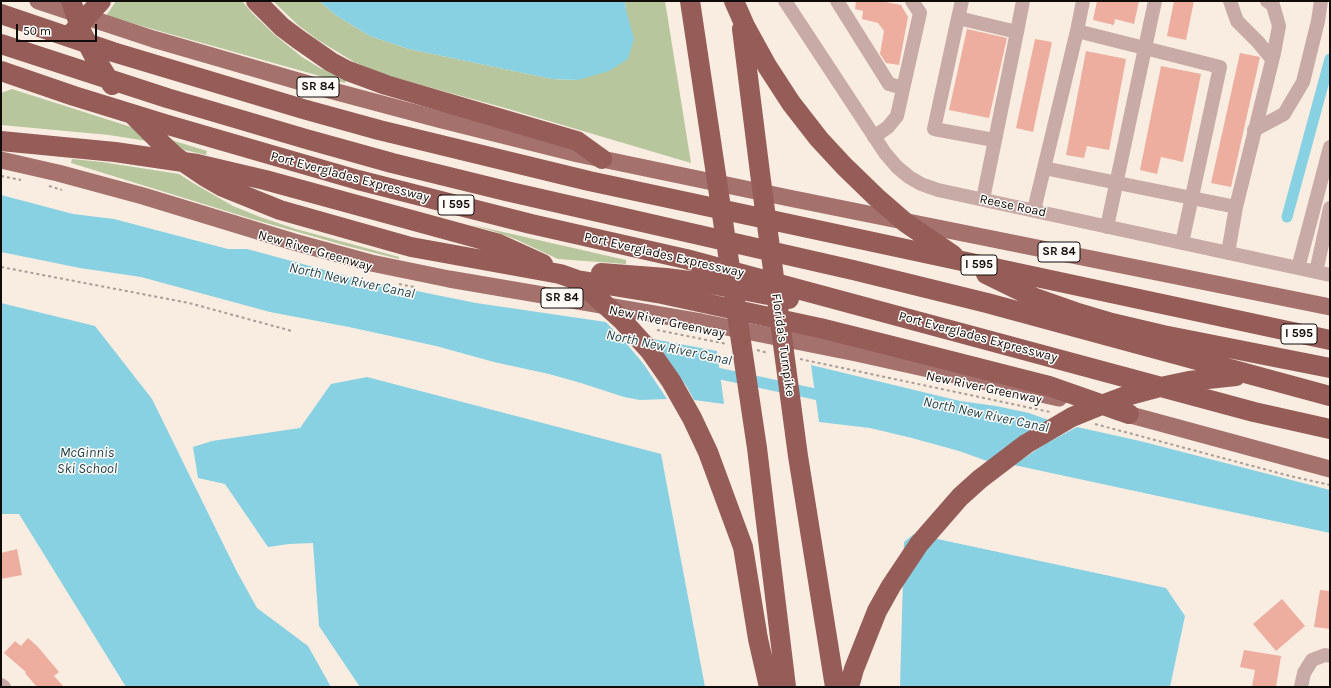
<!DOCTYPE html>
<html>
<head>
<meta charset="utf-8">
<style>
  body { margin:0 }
  #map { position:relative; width:1331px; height:688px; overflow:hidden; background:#f9ece1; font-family:Karla,sans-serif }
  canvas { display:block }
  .frame { position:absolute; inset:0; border:2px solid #100c09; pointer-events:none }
  .scale { position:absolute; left:16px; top:24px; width:81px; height:18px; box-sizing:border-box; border:2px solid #100c09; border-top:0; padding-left:5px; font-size:12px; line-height:14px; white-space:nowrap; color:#100c09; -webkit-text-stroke:3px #fefbf9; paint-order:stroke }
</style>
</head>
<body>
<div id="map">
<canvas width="1331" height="688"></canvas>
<div class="frame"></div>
<div class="scale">50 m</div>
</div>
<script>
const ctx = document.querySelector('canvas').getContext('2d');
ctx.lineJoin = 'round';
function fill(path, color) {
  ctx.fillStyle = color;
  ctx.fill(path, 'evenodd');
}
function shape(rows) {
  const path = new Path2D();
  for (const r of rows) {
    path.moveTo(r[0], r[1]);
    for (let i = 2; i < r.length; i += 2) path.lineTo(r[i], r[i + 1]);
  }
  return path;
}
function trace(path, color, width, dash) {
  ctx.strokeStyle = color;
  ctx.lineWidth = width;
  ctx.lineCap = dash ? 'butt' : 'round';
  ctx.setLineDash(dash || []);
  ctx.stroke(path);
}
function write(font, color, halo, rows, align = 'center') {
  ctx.font = font + ' Karla,sans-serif';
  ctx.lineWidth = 3;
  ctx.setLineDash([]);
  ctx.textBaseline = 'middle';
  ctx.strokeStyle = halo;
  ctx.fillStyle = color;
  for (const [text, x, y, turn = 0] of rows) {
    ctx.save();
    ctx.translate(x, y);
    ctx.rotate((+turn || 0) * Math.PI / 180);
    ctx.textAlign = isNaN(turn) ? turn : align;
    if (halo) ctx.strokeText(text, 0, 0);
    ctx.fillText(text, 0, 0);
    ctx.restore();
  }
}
fill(shape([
  [116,1,242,1,253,14,276,36,302,57,320,68,346,80,345,83,106,16],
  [273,1,319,1,337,16,370,36,409,49,552,79,578,80,626,10,625,1,665,1,691,163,505,108,385,75,354,62,318,40,298,25],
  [12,89,181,143,207,151,206,155,141,140,109,135,1,125,1,93],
  [72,159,102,162,179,174,193,183,233,206,260,217,296,229,399,257,399,259,347,246,252,219,71,163],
  [468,224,626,260,626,264,558,259,515,239,493,231]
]), '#b8c69d');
fill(shape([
  [319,1,625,1,626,10,634,39,628,59,609,71,578,80,552,79,409,49,370,36,337,16],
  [1,195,73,214,114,219,228,249,247,249,362,280,476,303,606,322,619,335,643,363,667,399,640,400,624,397,581,383,549,374,494,362,436,346,349,327,270,312,141,277,80,268,1,252],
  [1,303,95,326,152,399,236,570,257,608,308,646,331,687,126,687,19,514,1,514],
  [653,339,717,351,724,404,694,400,687,387],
  [811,365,960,401,996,406,1029,413,1051,421,990,462,959,451,912,438,870,428,819,422],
  [367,377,661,454,705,687,360,687,319,626,313,543,289,544,268,547,225,484,198,478,193,447,212,441,300,428,331,384],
  [1077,427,1140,441,1330,490,1330,533,1014,465,1045,444],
  [914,534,1166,588,1185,616,1170,687,900,687,904,542]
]), '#87d1e2');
fill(shape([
  [604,320,607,321,632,346,655,376,669,397,668,400,654,377,630,347],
  [717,349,719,351,726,404,725,406],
  [810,363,819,424,817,422,809,366]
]), '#f9ece1');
trace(shape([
  [1287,217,1330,59],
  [707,371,829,397]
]), '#87d1e2', 11);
fill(shape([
  [856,1,881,1,901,5,908,17,899,65,886,63,880,54,884,31,878,23,862,19,863,11,855,9],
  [1097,1,1139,1,1134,24,1115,19,1114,25,1093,20],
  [1174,1,1194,1,1186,40,1167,36],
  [967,29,1007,38,989,118,949,110],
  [1035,39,1052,42,1033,132,1016,128],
  [1086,51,1126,59,1109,150,1087,146,1084,158,1066,155],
  [1240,53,1260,57,1231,187,1211,183],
  [1161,66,1201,74,1183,162,1161,157,1157,174,1140,170],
  [17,549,22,575,1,579,1,553],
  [1320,590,1330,591,1330,629,1314,627],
  [1282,599,1305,626,1276,651,1253,624],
  [28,638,38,647,59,672,54,676,64,687,37,687,25,673,26,672,4,653,15,641,21,646],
  [1244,650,1281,656,1276,687,1252,687,1255,670,1240,667]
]), '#edaea0');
trace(shape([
  [1,176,21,180],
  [49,186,62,190],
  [1,267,189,303,292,331],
  [399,284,414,287],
  [657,330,727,344],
  [757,350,768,353],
  [800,359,1050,412],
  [1095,424,1290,476,1330,485]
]), '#a89e96', 2, [3, 3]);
trace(shape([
  [785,1,885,153,897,167,909,177,921,184,938,190,1330,275],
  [837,1,889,84,903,88],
  [1230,1,1237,21,1258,42,1272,59],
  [958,18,962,1],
  [1077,31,1083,1],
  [1017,32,1023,1],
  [1254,130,1284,114,1303,82,1318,21,1321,1],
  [874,137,888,127,897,116,920,13,912,1],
  [1044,168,1236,207,1274,53,1279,26,1273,5,1267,1],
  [983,199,1017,32,958,18,934,129,994,140],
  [1034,210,1077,31,1220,67,1182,243],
  [1107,227,1155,1],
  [1228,253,1236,207],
  [1298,268,1330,147],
  [1316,272,1330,208],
  [1,685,4,687],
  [1301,687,1304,673,1312,660,1325,655,1330,656]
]), '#c8aba7', 14);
trace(shape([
  [38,1,153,39,322,88,438,119,578,154,789,198,1330,307],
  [1,160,58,173,143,196,294,242,371,263,449,279,701,322,856,353,1059,398],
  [1116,411,1330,469]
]), '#a4716c', 17);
trace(shape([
  [71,1,83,35,94,56,112,85],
  [256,1,282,27,298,39,331,62,348,71,386,85,577,141,602,159],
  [690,1,757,448,786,687],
  [734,1,745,26,767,66,791,103,819,139,844,166,876,197,906,223,953,255],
  [1,14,113,52,303,109,379,130,589,181,1330,340],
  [742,29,760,173,798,456,835,687],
  [72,33,101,1],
  [1,44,167,98,306,139,392,163,506,191,853,270,987,303,1330,396],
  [1,71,74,96,168,125,358,180,531,224,686,259,1254,412,1330,429],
  [134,116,161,143,176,157,204,176,223,187,280,210,411,247,560,274,577,280,662,294,820,328,892,346,1049,386,1129,414],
  [1,141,115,152,197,164,265,180,499,244,543,264],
  [601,273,666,278,705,283,789,299],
  [986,274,1035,298,1075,312,1112,323,1163,335,1330,368],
  [576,282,592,293,622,320,650,351,671,381,692,418,708,452,743,547,758,639,769,687],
  [849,687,854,669,877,611,891,586,919,544,960,497,980,479,1026,444,1072,417,1099,406,1126,396,1156,388,1189,381,1236,376]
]), '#965c57', 20);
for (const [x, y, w] of [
  [318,87,42],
  [456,205,36],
  [1059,252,42],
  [979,265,36],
  [562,298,42],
  [1299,334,36]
]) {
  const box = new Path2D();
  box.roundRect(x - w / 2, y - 10, w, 20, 3);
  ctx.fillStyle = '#fefbf9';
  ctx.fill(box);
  trace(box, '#100c09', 1);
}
write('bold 12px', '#100c09', null, [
  ["SR 84",318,87],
  ["I 595",456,205],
  ["SR 84",1059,252],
  ["I 595",979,265],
  ["SR 84",562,298],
  ["I 595",1299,334]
]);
write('13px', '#100c09', '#fefbf9', [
  ["Port Everglades Expressway",350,177,15],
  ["Reese Road",1013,206,12],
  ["New River Greenway",315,251,16],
  ["Port Everglades Expressway",664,255,13],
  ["New River Greenway",667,322,12],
  ["Port Everglades Expressway",978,337,15],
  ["Florida's Turnpike",783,345,82],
  ["New River Greenway",984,388,12]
]);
write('italic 14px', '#1a3e45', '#fefbf9', [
  ["North New River Canal",352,281,12],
  ["North New River Canal",669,348,12],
  ["North New River Canal",986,415,12],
  ["McGinnis",87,453],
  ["Ski School",87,469]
]);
</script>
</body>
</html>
